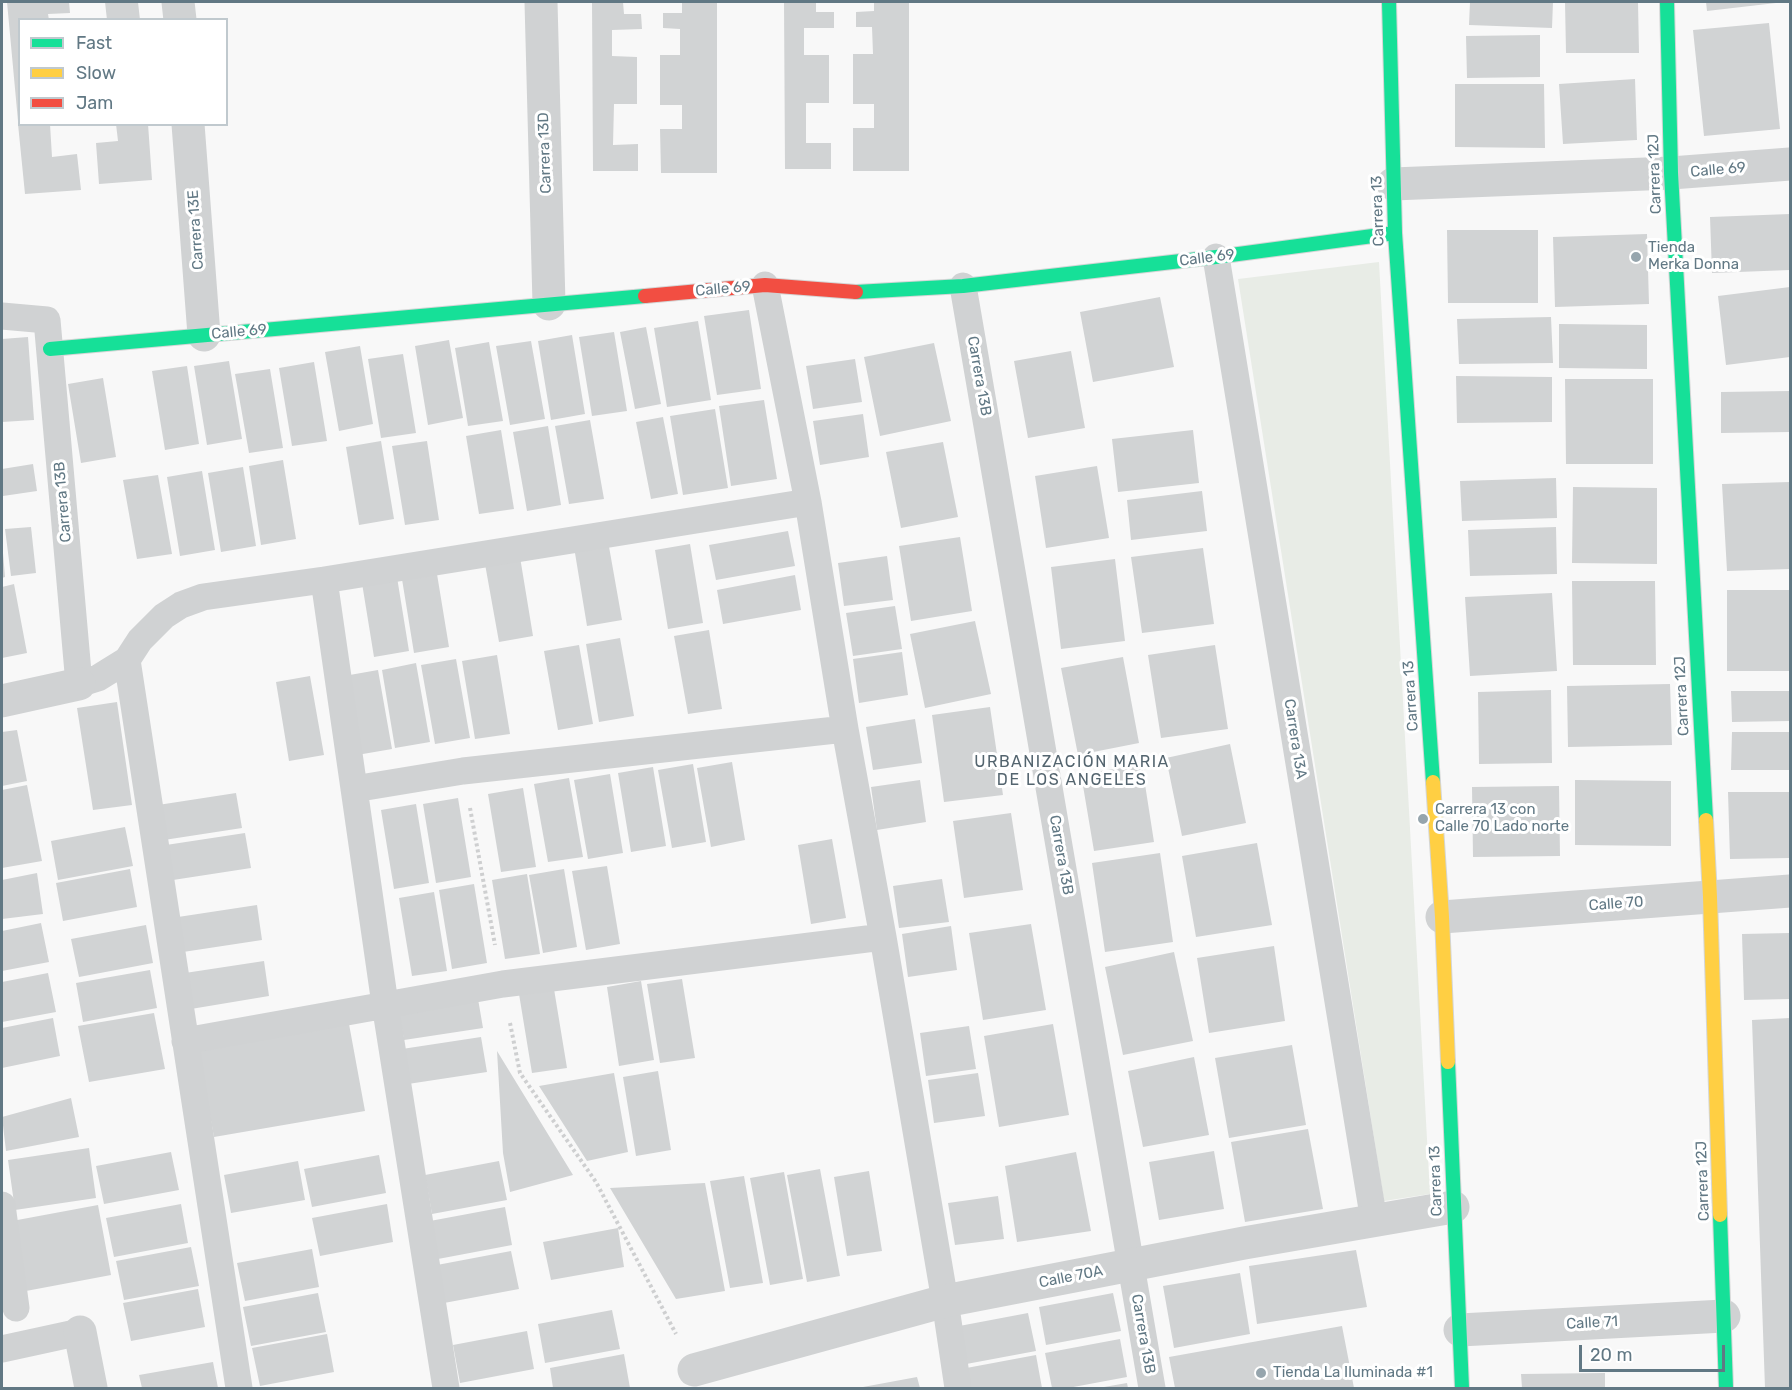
<!DOCTYPE html>
<html>
<head>
<meta charset="utf-8">
<style>
  body { margin:0 }
  #map { position:relative; width:1792px; height:1390px; overflow:hidden; background:#f8f8f8; font-family:Rubik,sans-serif }
  canvas { display:block }
  .frame { position:absolute; inset:0; border:3px solid #617884; pointer-events:none }
  .legend { position:absolute; left:18px; top:18px; width:210px; height:108px; box-sizing:border-box; background:#fff; border:2px solid #c0c9ce; margin:0; padding:8px 10px; list-style:none; font-size:18px; color:#617884 }
  .legend li { display:flex; align-items:center; gap:12px; height:30px }
  .legend b { width:30px; border:2px solid #c0c9ce }
  .scale { position:absolute; left:1579px; top:1345px; width:146px; height:27px; box-sizing:border-box; border:3px solid #617884; border-top:0; padding-left:8px; font-size:18px; line-height:21px; white-space:nowrap; color:#617884; -webkit-text-stroke:4px #fff; paint-order:stroke }
</style>
</head>
<body>
<div id="map">
<canvas width="1792" height="1390"></canvas>
<div class="frame"></div>
<ul class="legend">
<li><b style="height:8px;background:#16e098"></b>Fast</li>
<li><b style="height:8px;background:#ffcf43"></b>Slow</li>
<li><b style="height:8px;background:#f24e42"></b>Jam</li>
</ul>
<div class="scale">20 m</div>
</div>
<script>
const ctx = document.querySelector('canvas').getContext('2d');
ctx.lineJoin = 'round';
function fill(path, color) {
  ctx.fillStyle = color;
  ctx.fill(path, 'evenodd');
}
function shape(rows) {
  const path = new Path2D();
  for (const r of rows) {
    path.moveTo(r[0], r[1]);
    for (let i = 2; i < r.length; i += 2) path.lineTo(r[i], r[i + 1]);
  }
  return path;
}
function trace(path, color, width, dash) {
  ctx.strokeStyle = color;
  ctx.lineWidth = width;
  ctx.lineCap = dash ? 'butt' : 'round';
  ctx.setLineDash(dash || []);
  ctx.stroke(path);
}
function write(font, color, halo, rows, align = 'center') {
  ctx.font = font + ' Rubik,sans-serif';
  ctx.lineWidth = 6;
  ctx.setLineDash([]);
  ctx.textBaseline = 'middle';
  ctx.strokeStyle = halo;
  ctx.fillStyle = color;
  for (const [text, x, y, turn = 0] of rows) {
    ctx.save();
    ctx.translate(x, y);
    ctx.rotate((+turn || 0) * Math.PI / 180);
    ctx.textAlign = isNaN(turn) ? turn : align;
    if (halo) ctx.strokeText(text, 0, 0);
    ctx.fillText(text, 0, 0);
    ctx.restore();
  }
}
fill(shape([
  [1379,262,1430,1194,1384,1201,1238,279]
]), '#e8ece6');
fill(shape([
  [7,2,69,2,70,13,48,14,49,20,20,20,20,121,18,121],
  [105,2,138,2,140,20,107,20],
  [592,2,623,2,624,14,641,14,642,29,612,30,612,56,637,57,637,104,614,104,613,145,638,144,638,171,593,171],
  [682,2,717,2,717,173,661,173,660,129,682,129,682,105,660,105,660,55,680,55,680,29,663,28,663,13,682,13],
  [784,2,816,2,816,12,834,12,834,28,804,28,804,55,829,55,829,103,806,103,806,143,831,143,831,169,785,169],
  [874,2,909,2,909,171,853,171,853,128,874,128,874,104,853,104,853,54,873,54,872,27,856,27,856,12,874,11],
  [1470,2,1553,2,1552,28,1469,25],
  [1565,2,1638,2,1639,53,1566,53],
  [1706,2,1775,2,1776,3,1707,11],
  [1769,23,1780,129,1704,136,1693,30],
  [1540,35,1540,77,1467,78,1466,36],
  [1635,79,1637,140,1563,144,1559,84],
  [1455,84,1544,84,1545,148,1455,147],
  [18,124,50,124,52,157,77,154,81,190,25,194],
  [116,124,148,124,152,180,99,184,96,143,118,141],
  [1790,214,1790,270,1712,273,1710,217],
  [1447,230,1538,230,1538,303,1448,303],
  [1647,234,1649,304,1555,307,1553,237],
  [1790,287,1790,357,1726,365,1718,296],
  [1160,297,1174,367,1093,382,1080,312],
  [749,310,761,389,717,395,704,316],
  [1551,317,1553,363,1459,364,1457,319],
  [698,321,711,400,667,407,654,328],
  [1559,324,1647,325,1647,369,1559,368],
  [646,327,661,404,635,409,620,332],
  [614,332,627,411,592,416,579,337],
  [572,335,585,414,551,420,538,341],
  [28,337,34,420,2,422,2,339],
  [449,340,463,418,428,425,415,346],
  [531,341,545,419,510,425,496,346],
  [489,342,503,421,468,426,455,348],
  [934,343,951,421,880,436,864,357],
  [360,346,373,424,339,431,325,352],
  [1071,351,1085,428,1028,438,1014,361],
  [403,354,416,433,381,438,368,359],
  [855,359,862,402,813,409,806,366],
  [229,361,242,439,207,445,194,366],
  [314,362,327,441,292,446,279,368],
  [187,366,199,444,165,450,152,371],
  [270,369,283,448,249,453,235,374],
  [1456,376,1552,377,1552,422,1457,423],
  [103,378,116,457,81,463,68,384],
  [1565,379,1653,379,1653,464,1566,464],
  [1790,391,1790,432,1721,433,1721,392],
  [764,400,777,479,731,486,719,406],
  [715,409,728,488,683,495,670,416],
  [863,414,869,457,820,465,813,421],
  [663,417,678,494,651,499,636,422],
  [590,420,604,499,569,504,555,426],
  [548,426,561,505,527,511,513,432],
  [501,430,514,509,479,514,466,436],
  [1193,430,1199,483,1118,492,1112,439],
  [381,441,394,519,359,525,346,447],
  [427,441,439,520,405,525,392,446],
  [943,442,958,517,901,528,886,452],
  [283,460,296,539,261,545,249,466],
  [33,464,37,491,3,496,2,469],
  [1097,466,1109,538,1046,548,1035,476],
  [243,467,256,546,221,552,208,473],
  [202,471,215,550,180,556,167,477],
  [158,475,172,554,137,559,123,480],
  [1556,478,1557,518,1462,521,1460,481],
  [1790,482,1790,569,1727,571,1722,484],
  [1573,487,1657,488,1657,564,1572,563],
  [1202,491,1207,531,1131,540,1127,500],
  [31,527,36,573,11,576,5,529],
  [1556,527,1557,574,1470,576,1468,530],
  [788,531,795,566,716,580,709,545],
  [960,537,972,611,911,621,899,546],
  [608,541,622,620,587,626,574,547],
  [690,544,703,623,668,629,655,550],
  [1203,548,1214,624,1142,633,1131,557],
  [2,553,3,553,5,577,2,578],
  [887,556,893,600,844,606,838,563],
  [520,557,533,636,499,642,485,564],
  [1115,559,1125,641,1061,649,1051,567],
  [436,568,449,647,414,653,401,573],
  [396,571,409,651,374,657,361,577],
  [795,575,801,610,723,624,717,590],
  [1572,581,1655,581,1656,665,1573,665],
  [14,584,27,653,2,658,2,587],
  [1727,590,1790,590,1790,671,1727,671],
  [1552,593,1557,671,1470,676,1465,597],
  [895,606,902,649,853,656,846,613],
  [975,621,991,694,925,708,910,634],
  [709,630,722,709,688,714,674,636],
  [620,638,634,716,599,722,586,644],
  [579,645,593,724,558,730,544,651],
  [1215,645,1228,729,1161,738,1148,655],
  [902,652,908,695,859,703,853,659],
  [497,655,510,734,475,739,462,661],
  [1123,657,1139,743,1078,755,1061,668],
  [456,659,470,738,435,744,421,665],
  [416,663,430,742,395,748,382,670],
  [378,670,392,749,357,755,344,676],
  [310,676,324,755,289,761,276,682],
  [1670,684,1672,745,1568,747,1567,686],
  [1551,690,1552,763,1479,764,1478,692],
  [1731,691,1790,691,1790,721,1732,722],
  [117,702,132,805,93,810,77,708],
  [990,707,1003,795,944,802,932,715],
  [915,719,922,763,873,770,866,727],
  [17,730,27,781,2,786,2,732],
  [1732,732,1790,732,1790,770,1731,770],
  [1230,744,1246,823,1182,836,1166,758],
  [732,762,745,840,711,847,697,768],
  [693,764,706,842,672,848,658,770],
  [1142,765,1154,842,1094,851,1081,774],
  [653,767,666,846,631,852,618,773],
  [610,774,623,853,588,859,574,780],
  [569,778,583,857,548,862,534,784],
  [920,780,926,822,877,830,871,787],
  [1575,780,1671,781,1671,846,1575,845],
  [27,785,42,861,2,868,2,790],
  [1559,786,1560,856,1473,857,1472,787],
  [523,788,536,867,501,872,488,794],
  [1728,792,1790,792,1790,858,1730,859],
  [236,793,242,828,164,840,158,805],
  [458,798,471,877,436,883,423,804],
  [416,804,429,883,394,889,381,810],
  [1011,813,1023,890,964,898,953,821],
  [125,827,133,866,58,880,51,841],
  [245,833,251,868,173,880,166,845],
  [832,839,846,918,811,924,798,845],
  [1257,843,1272,925,1196,937,1182,856],
  [1160,853,1173,942,1105,952,1092,863],
  [607,866,620,944,586,950,572,871],
  [130,869,137,907,63,921,56,883],
  [564,869,577,947,543,953,529,875],
  [37,873,43,914,2,919,2,880],
  [527,874,540,954,505,959,492,880],
  [942,879,949,922,899,928,893,886],
  [474,884,487,963,452,969,439,890],
  [434,892,447,971,412,976,399,898],
  [257,905,262,940,183,952,178,917],
  [41,923,49,962,2,971,2,931],
  [1031,924,1046,1010,983,1020,969,933],
  [146,925,153,963,79,977,71,939],
  [951,926,957,970,908,977,902,934],
  [1790,933,1790,999,1744,1000,1742,934],
  [1274,946,1285,1021,1209,1033,1197,958],
  [1174,952,1193,1041,1123,1055,1105,967],
  [264,961,269,996,191,1009,185,973],
  [150,970,157,1008,83,1022,76,983],
  [48,973,56,1012,2,1022,2,982],
  [682,979,695,1058,660,1063,647,984],
  [641,981,654,1060,619,1066,607,987],
  [554,989,567,1068,532,1073,519,994],
  [477,993,483,1028,404,1040,398,1006],
  [154,1013,165,1069,89,1082,78,1026],
  [53,1018,60,1056,2,1068,2,1028],
  [1790,1018,1790,1388,1765,1388,1752,1020],
  [349,1024,365,1111,214,1137,198,1050],
  [1053,1024,1069,1115,999,1127,984,1036],
  [969,1026,976,1069,926,1076,920,1033],
  [481,1037,487,1072,408,1084,402,1049],
  [1292,1045,1306,1125,1229,1138,1215,1058],
  [497,1051,573,1175,510,1192,503,1153],
  [1194,1057,1209,1135,1143,1147,1128,1071],
  [658,1071,671,1150,636,1156,623,1077],
  [614,1073,628,1152,587,1161,539,1086],
  [978,1073,985,1116,934,1123,928,1080],
  [71,1098,79,1137,6,1151,2,1117],
  [1308,1129,1323,1209,1245,1222,1231,1142],
  [89,1148,96,1198,15,1210,8,1160],
  [1214,1151,1224,1209,1159,1220,1149,1162],
  [171,1152,179,1190,104,1204,96,1166],
  [1076,1152,1091,1231,1017,1242,1005,1166],
  [379,1155,386,1193,312,1207,304,1169],
  [298,1161,305,1200,231,1213,224,1175],
  [499,1161,507,1200,432,1214,425,1175],
  [820,1169,840,1276,807,1282,787,1175],
  [869,1171,882,1251,847,1256,834,1177],
  [784,1172,803,1279,770,1285,750,1178],
  [744,1176,763,1283,730,1288,710,1181],
  [705,1183,725,1291,676,1299,610,1188],
  [998,1196,1004,1239,955,1245,948,1203],
  [181,1204,188,1243,114,1257,106,1218],
  [387,1204,393,1242,320,1256,312,1218],
  [98,1205,111,1275,26,1291,12,1221],
  [505,1207,512,1245,438,1259,430,1221],
  [618,1228,624,1267,551,1280,543,1242],
  [191,1247,199,1286,124,1300,116,1261],
  [312,1249,319,1287,245,1301,237,1263],
  [1356,1250,1367,1307,1257,1324,1249,1266],
  [511,1251,519,1289,444,1303,437,1265],
  [1240,1273,1250,1334,1174,1348,1163,1286],
  [198,1289,205,1327,131,1341,123,1303],
  [318,1293,326,1332,251,1346,243,1307],
  [1113,1293,1121,1331,1046,1345,1039,1307],
  [612,1310,620,1349,545,1363,538,1324],
  [1028,1313,1036,1351,961,1365,954,1327],
  [1342,1326,1354,1388,1175,1388,1169,1357],
  [527,1331,534,1369,460,1383,453,1345],
  [327,1334,334,1372,260,1386,252,1348],
  [1120,1339,1127,1377,1068,1388,1052,1388,1045,1353],
  [624,1354,630,1388,553,1388,550,1368],
  [1036,1355,1042,1388,965,1388,961,1369],
  [213,1362,218,1388,142,1388,139,1375],
  [1605,1373,1605,1388,1522,1388,1521,1374],
  [917,1377,920,1388,864,1388,863,1387],
  [1127,1383,1128,1388,1104,1388,1104,1387]
]), '#d1d3d4');
const fast = shape([
  [1389,2,1395,233,1433,782],
  [1667,2,1671,173,1706,820],
  [856,292,963,286,1216,257,1395,233],
  [50,349,645,296],
  [1448,1062,1462,1388],
  [1720,1215,1726,1388]
]);
const slow = shape([
  [1433,782,1442,917,1448,1062],
  [1706,820,1710,897,1720,1215]
]);
const jam = shape([
  [645,296,765,285,856,292]
]);
trace(fast, '#d4d6d6', 16);
trace(slow, '#d4d6d6', 16);
trace(jam, '#d4d6d6', 16);
trace(shape([
  [470,808,495,945],
  [510,1023,520,1073,596,1182,676,1334]
]), '#cecfd0', 4, [3, 3]);
trace(shape([
  [1216,257,1374,1221],
  [765,285,808,502,845,729,883,937,945,1301,958,1388],
  [963,286,1152,1388],
  [2,316,47,320,79,684,98,678,127,660,140,640,164,616,181,605,203,597,324,580,808,502],
  [324,580,385,1004,446,1388],
  [127,660,239,1388],
  [354,789,463,771,845,729],
  [185,1041,503,984,883,937],
  [2,1205,16,1308],
  [2,1349,80,1332]
]), '#d0d2d3', 27);
trace(shape([
  [178,2,180,20],
  [541,2,549,304],
  [188,124,204,335],
  [1393,184,1671,173,1790,164],
  [2,701,79,684],
  [1442,917,1790,891],
  [1460,1330,1724,1316],
  [80,1332,91,1388],
  [694,1370,945,1301,1244,1243,1453,1207]
]), '#d0d2d3', 33);
trace(fast, '#16e098', 14);
trace(slow, '#ffcf43', 14);
trace(jam, '#f24e42', 14);
for (const [x, y, r, color] of [
  [1636,257,6,"#96a5ad"],
  [1423,819,6,"#96a5ad"],
  [1261,1373,6,"#96a5ad"]
]) {
  const dot = new Path2D();
  dot.arc(x, y, r, 0, 2 * Math.PI);
  ctx.fillStyle = color;
  ctx.fill(dot);
  trace(dot, '#fff', 2);
}
write('15px', '#617884', '#fff', [
  ["Carrera 13D",545,153,-92],
  ["Calle 69",1718,170,-5],
  ["Carrera 12J",1655,174,-92],
  ["Carrera 13",1378,211,-92],
  ["Carrera 13E",196,230,-94],
  ["Calle 69",1207,258,-7],
  ["Calle 69",723,289,-5],
  ["Calle 69",239,332,-5],
  ["Carrera 13B",979,376,80],
  ["Carrera 13B",63,502,-95],
  ["Carrera 13",1411,696,-94],
  ["Carrera 12J",1682,696,-93],
  ["Carrera 13A",1295,739,81],
  ["Carrera 13B",1061,855,80],
  ["Calle 70",1616,904,-4],
  ["Carrera 13",1436,1181,-92],
  ["Carrera 12J",1703,1181,-92],
  ["Calle 70A",1071,1277,-11],
  ["Calle 71",1592,1323,-3],
  ["Carrera 13B",1143,1334,80]
]);
write('15px', '#617884', '#fff', [
  ["Tienda",1648,248],
  ["Merka Donna",1648,265],
  ["Carrera 13 con",1435,810],
  ["Calle 70 Lado norte",1435,827],
  ["Tienda La Iluminada #1",1273,1373]
], 'left');
ctx.letterSpacing = '1.5px';
write('16px', '#54656f', '#fff', [
  ["URBANIZACIÓN MARIA",1072,762],
  ["DE LOS ANGELES",1072,780]
]);
ctx.letterSpacing = '0px';
</script>
</body>
</html>
